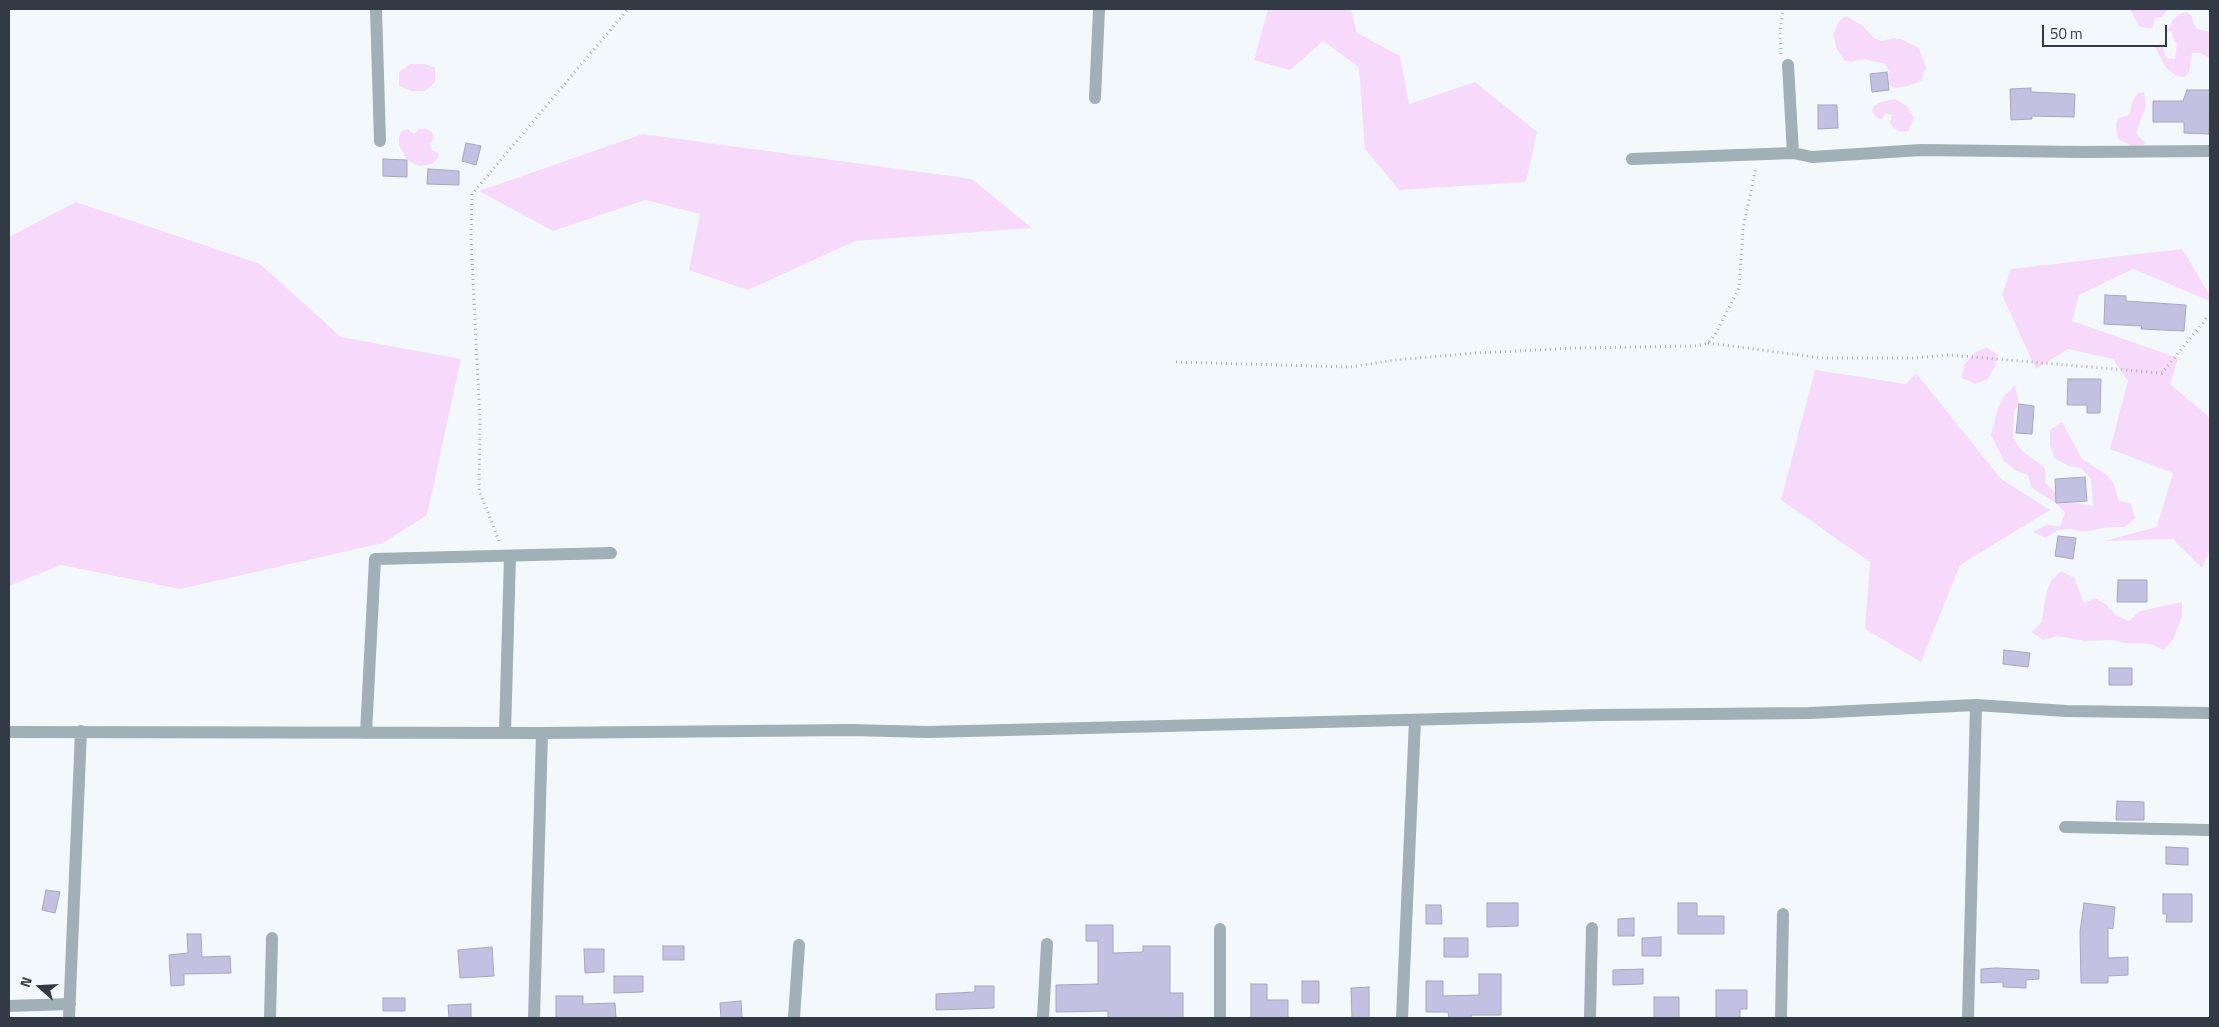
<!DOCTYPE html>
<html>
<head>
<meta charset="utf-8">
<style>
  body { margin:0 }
  #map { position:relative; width:2219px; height:1027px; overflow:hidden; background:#f3f8fd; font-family:"Titillium Web",sans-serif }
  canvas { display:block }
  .frame { position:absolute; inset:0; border:10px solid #323a45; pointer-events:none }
  .north { position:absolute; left:15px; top:962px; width:50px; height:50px; -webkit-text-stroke:4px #f3f8fd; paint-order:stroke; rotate:289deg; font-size:14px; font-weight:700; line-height:20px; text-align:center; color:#323a45 }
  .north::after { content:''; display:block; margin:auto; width:18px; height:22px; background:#323a45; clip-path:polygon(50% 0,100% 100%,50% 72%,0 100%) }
  .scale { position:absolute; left:2042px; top:25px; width:125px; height:22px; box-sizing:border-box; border:2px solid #323a45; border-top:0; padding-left:6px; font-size:15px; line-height:18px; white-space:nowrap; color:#323a45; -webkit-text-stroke:4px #f3f8fd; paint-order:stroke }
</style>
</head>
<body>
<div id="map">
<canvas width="2219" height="1027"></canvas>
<div class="frame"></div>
<div class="north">N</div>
<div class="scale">50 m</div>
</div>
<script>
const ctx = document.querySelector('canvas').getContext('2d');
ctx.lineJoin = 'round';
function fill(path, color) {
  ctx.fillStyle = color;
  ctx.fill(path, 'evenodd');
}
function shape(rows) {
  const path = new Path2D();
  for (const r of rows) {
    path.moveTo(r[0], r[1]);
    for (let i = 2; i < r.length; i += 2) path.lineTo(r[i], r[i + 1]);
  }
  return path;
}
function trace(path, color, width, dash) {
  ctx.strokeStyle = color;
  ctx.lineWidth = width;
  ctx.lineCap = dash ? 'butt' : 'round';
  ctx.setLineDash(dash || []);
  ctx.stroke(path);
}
fill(shape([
  [1268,9,1351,9,1357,33,1400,56,1409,104,1475,82,1537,132,1526,182,1399,190,1365,149,1359,67,1323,41,1290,70,1254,60],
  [2130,9,2168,9,2162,17,2155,18,2153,28,2146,28,2139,26],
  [2186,12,2192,16,2193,23,2197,29,2210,32,2210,58,2200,53,2192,53,2189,72,2185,77,2177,76,2166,68,2155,47,2162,45,2167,58,2175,59,2177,44,2173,38,2172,31,2166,33,2173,20,2179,14],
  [1846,16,1863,26,1874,38,1881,41,1894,38,1901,39,1919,48,1926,67,1921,81,1908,86,1894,88,1888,84,1886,78,1890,72,1885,64,1864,59,1851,62,1844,60,1837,49,1833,34,1840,20],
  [410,64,425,64,435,68,435,82,425,91,411,91,399,86,399,72],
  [2144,92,2146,106,2136,133,2145,143,2141,149,2134,150,2130,145,2118,139,2116,125,2118,118,2129,115,2133,101,2137,94],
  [1895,99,1907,106,1914,118,1908,131,1901,132,1894,128,1890,122,1892,115,1885,113,1882,120,1876,117,1872,111,1874,106,1881,102],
  [408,129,414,134,419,129,426,129,432,132,434,138,430,144,432,150,439,153,437,159,432,164,419,166,407,160,399,145,399,138,401,131],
  [643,134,972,179,1032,228,855,241,748,290,689,270,700,214,645,200,553,231,479,191],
  [76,202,260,264,341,337,461,359,427,515,383,543,180,589,61,565,9,586,9,237],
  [2182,249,2210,295,2210,301,2133,269,2079,295,2072,321,2178,358,2170,384,2210,418,2210,550,2202,568,2173,539,2104,541,2157,527,2173,473,2110,449,2128,381,2113,359,2068,349,2036,369,2002,295,2011,269],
  [1986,347,1998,355,1995,366,1988,379,1975,384,1962,378,1964,365,1973,354],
  [1815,370,1906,384,1916,373,2001,479,2050,510,1960,565,1921,662,1865,629,1870,562,1781,500],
  [2015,385,2019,404,2014,411,2013,437,2020,449,2045,468,2045,482,2054,492,2065,501,2093,506,2091,479,2081,468,2069,466,2055,459,2050,445,2050,430,2062,422,2082,459,2107,475,2115,486,2118,500,2131,504,2135,518,2125,527,2110,527,2084,532,2071,529,2058,530,2046,538,2033,532,2046,525,2060,526,2065,513,2056,503,2032,488,2028,475,2016,471,2004,461,1991,435,1998,408,2004,396],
  [2061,571,2074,578,2084,603,2095,598,2107,605,2115,615,2129,621,2140,611,2182,602,2182,616,2173,640,2163,650,2151,644,2124,643,2111,640,2084,641,2058,636,2043,640,2032,632,2042,621,2046,594,2051,581]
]), '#f7dafb');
const building = shape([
  [1887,72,1889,90,1872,92,1870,74,1887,72],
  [2031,88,2031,92,2075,94,2074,117,2032,116,2032,119,2011,120,2010,89,2031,88],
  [2187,90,2210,90,2209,134,2184,133,2184,122,2153,122,2153,101,2183,101,2187,90],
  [1818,105,1837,105,1838,128,1818,129,1818,105],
  [466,143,481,146,476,165,462,161,466,143],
  [383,159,407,160,407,177,383,176,383,159],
  [428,169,459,171,459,185,427,184,428,169],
  [2105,295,2126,296,2126,301,2186,305,2184,331,2141,329,2142,326,2104,324,2105,295],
  [2068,379,2101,379,2100,413,2087,413,2087,405,2067,405,2068,379],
  [2019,404,2034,406,2032,434,2016,433,2019,404],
  [2085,477,2087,501,2056,503,2055,479,2085,477],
  [2058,536,2076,538,2073,559,2055,556,2058,536],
  [2118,580,2147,580,2147,602,2117,602,2118,580],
  [2004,650,2030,653,2028,667,2003,664,2004,650],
  [2109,668,2132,668,2132,685,2109,685,2109,668],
  [2117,801,2144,802,2144,820,2116,820,2117,801],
  [2166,847,2188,848,2188,865,2166,864,2166,847],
  [46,890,60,892,55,913,42,910,46,890],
  [2163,894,2192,894,2192,922,2166,922,2167,914,2163,914,2163,894],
  [1487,903,1518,903,1518,926,1487,927,1487,903],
  [1678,903,1697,903,1697,916,1724,916,1724,934,1678,934,1678,903],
  [2084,903,2115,907,2113,929,2108,928,2108,958,2128,957,2128,975,2108,976,2108,983,2081,983,2080,932,2084,903],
  [1426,905,1441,905,1442,924,1426,924,1426,905],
  [1634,918,1634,936,1618,936,1618,919,1634,918],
  [1086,925,1113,925,1113,953,1143,952,1143,946,1170,946,1170,993,1183,993,1183,1018,1108,1018,1108,1011,1056,1012,1056,985,1098,984,1098,941,1086,941,1086,925],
  [187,934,201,934,202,957,230,956,231,973,184,974,184,985,171,986,169,955,188,953,187,934],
  [1661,937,1661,956,1642,956,1642,938,1661,937],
  [1444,938,1468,938,1468,957,1444,957,1444,938],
  [663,946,684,946,684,960,663,960,663,946],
  [492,947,494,976,460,978,458,950,492,947],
  [584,949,604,949,604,972,585,973,584,949],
  [1996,968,2039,970,2039,979,2026,980,2026,988,2003,987,2003,982,1981,983,1981,969,1996,968],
  [1643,969,1643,984,1613,985,1613,970,1643,969],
  [1479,974,1501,974,1501,1015,1471,1015,1471,1018,1449,1018,1448,1012,1426,1012,1426,981,1443,981,1443,996,1479,995,1479,974],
  [614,976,643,976,643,992,614,993,614,976],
  [1302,981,1319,981,1319,1003,1302,1003,1302,981],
  [1251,984,1267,984,1267,1000,1288,1000,1288,1018,1251,1018,1251,984],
  [975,986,994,986,994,1008,936,1010,936,994,975,992,975,986],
  [1369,987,1369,1018,1352,1018,1351,988,1369,987],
  [1716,990,1747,990,1747,1009,1740,1009,1740,1018,1716,1018,1716,990],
  [556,996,583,996,583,1004,615,1003,616,1018,556,1018,556,996],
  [1654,997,1679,997,1679,1018,1654,1018,1654,997],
  [383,998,405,998,405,1011,383,1011,383,998],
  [741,1001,742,1018,721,1018,720,1003,741,1001],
  [471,1004,471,1018,449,1018,448,1005,471,1004]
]);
fill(building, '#c3c1e1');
trace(building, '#a8a5c5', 1);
trace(shape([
  [1781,54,1780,32,1783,9],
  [1708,343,1823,358,1914,358,1949,355,2162,373,2206,319,2210,318],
  [1176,362,1350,367,1395,360,1476,353,1577,348,1697,346,1708,343,1715,335,1739,288,1743,229,1756,167],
  [499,541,479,490,480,420,471,239,472,194,628,9]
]), '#a8afb6', 3, [1, 4]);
trace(shape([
  [376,9,380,141],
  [1788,65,1793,153],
  [1095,98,1099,9],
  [1632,159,1793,153,1812,157,1921,150,2086,152,2210,151],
  [9,732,542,733,851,730,928,732,1600,715,1810,713,1976,705,2066,711,2210,713],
  [505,732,510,556],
  [366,733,375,559,611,553],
  [2065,827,2210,830],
  [9,1006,70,1004],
  [69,1018,81,731],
  [270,1018,272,938],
  [534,1018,542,733],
  [794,1018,799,945],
  [1043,1018,1047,944],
  [1220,1018,1220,929],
  [1402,1018,1415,720],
  [1590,1018,1592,928],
  [1781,1018,1783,914],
  [1968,1018,1976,705]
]), '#a0b0b6', 12);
</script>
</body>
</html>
